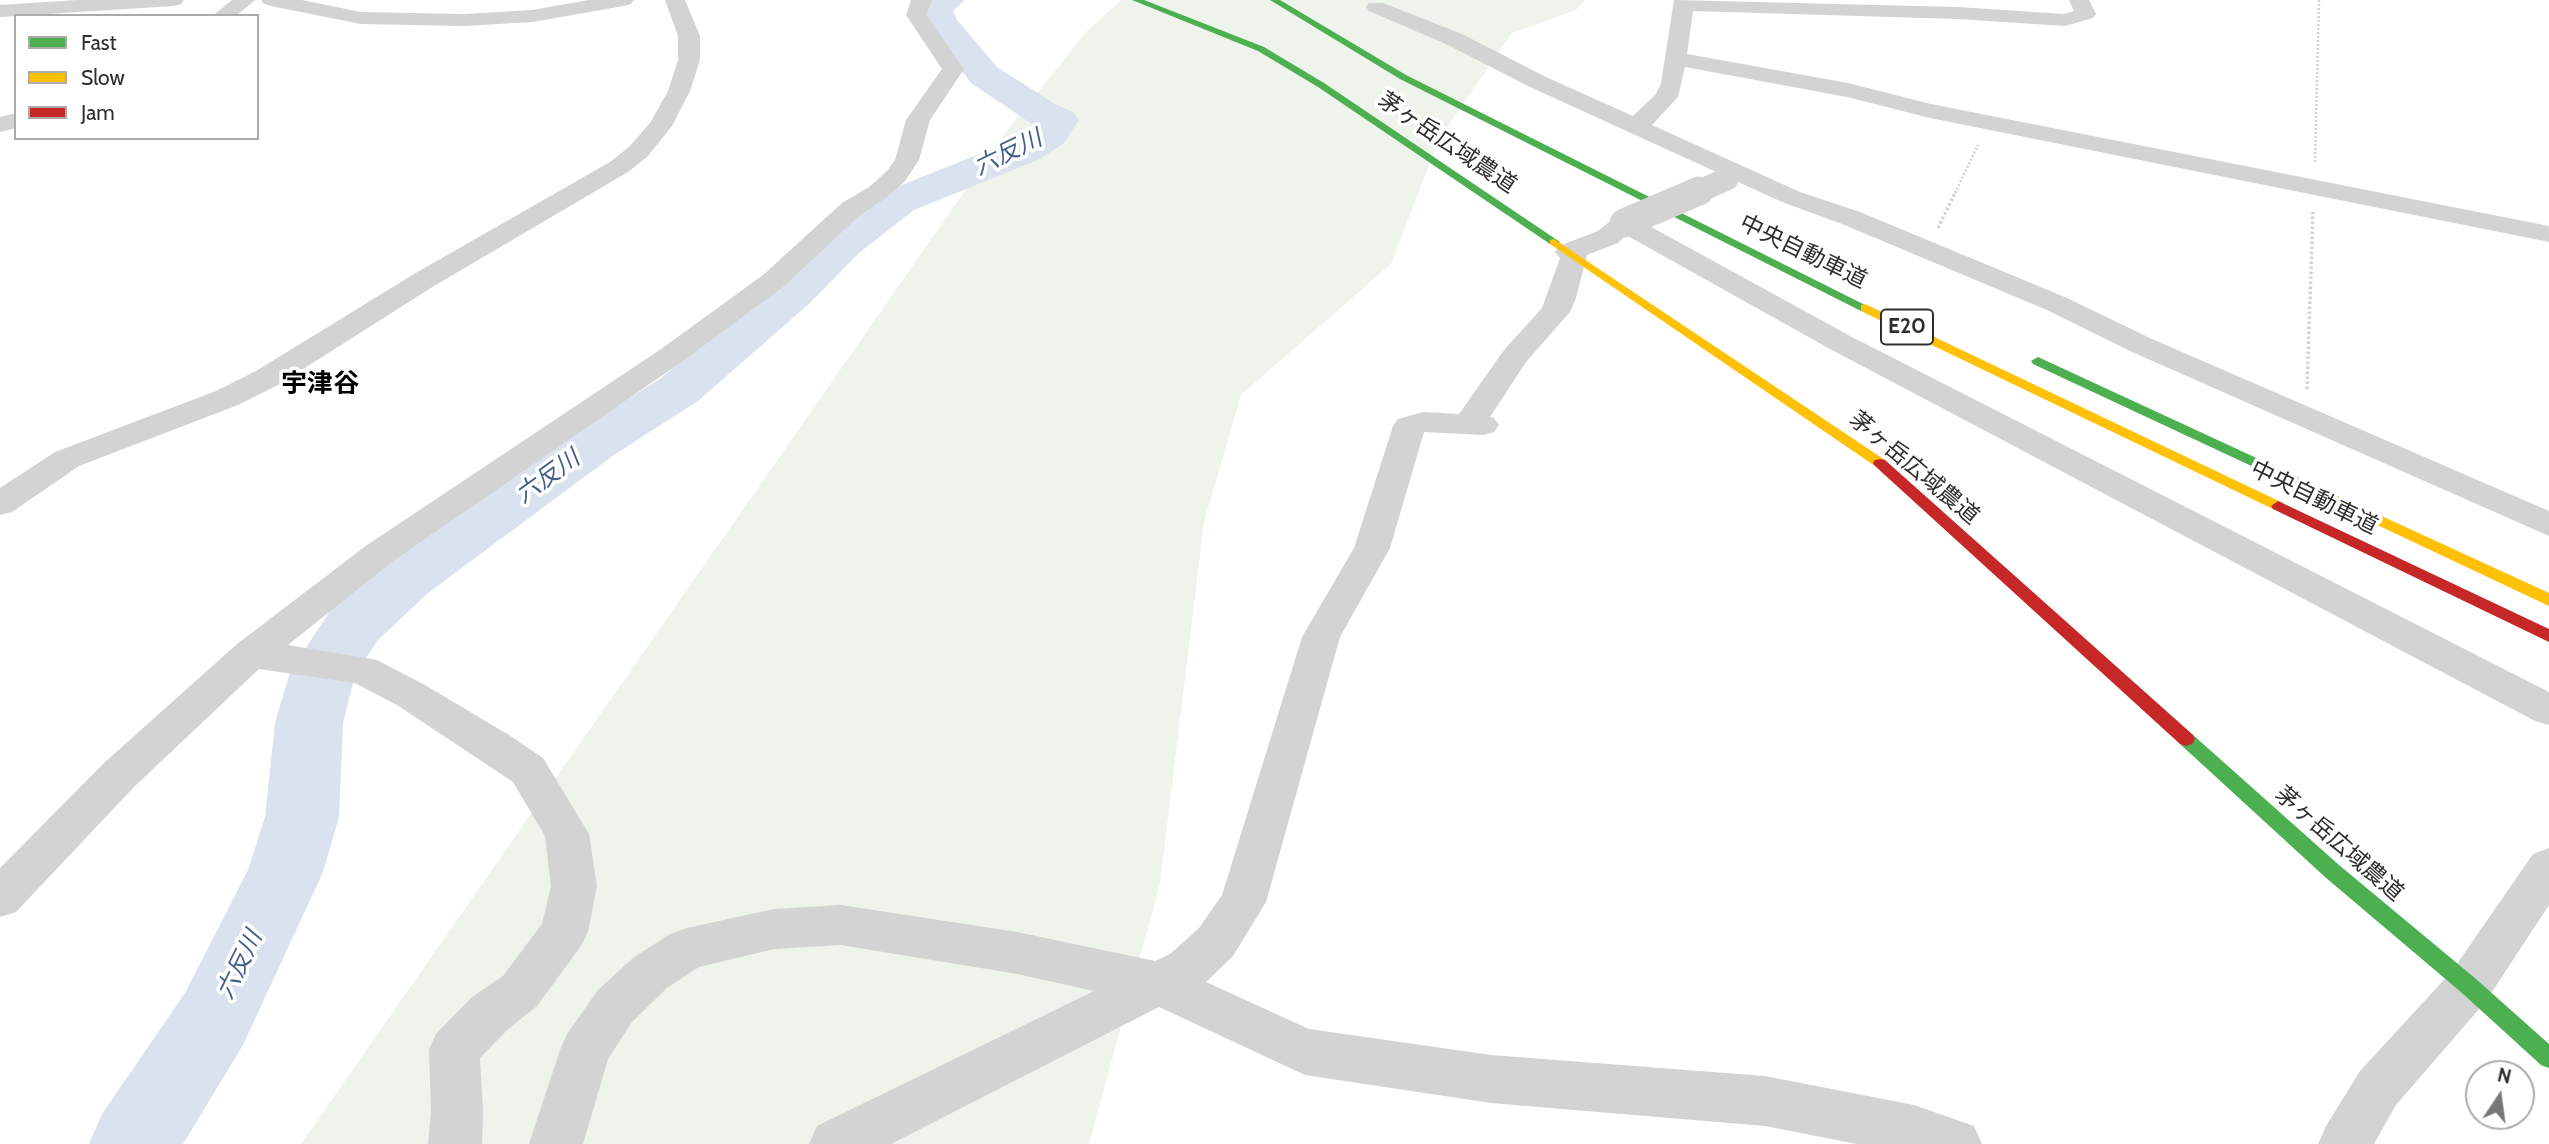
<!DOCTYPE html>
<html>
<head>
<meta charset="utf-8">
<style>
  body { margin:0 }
  #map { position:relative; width:2549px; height:1144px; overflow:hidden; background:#fff; font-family:Cabin,sans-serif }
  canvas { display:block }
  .legend { position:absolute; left:14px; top:14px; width:245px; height:126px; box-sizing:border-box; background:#fff; border:2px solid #ababab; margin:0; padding:9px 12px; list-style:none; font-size:21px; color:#2e2e2e }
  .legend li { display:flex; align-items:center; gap:14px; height:35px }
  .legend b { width:35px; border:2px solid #ababab }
  .north { position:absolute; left:2465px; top:1060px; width:70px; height:70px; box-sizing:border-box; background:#fff; border:2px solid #ababab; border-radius:50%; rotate:13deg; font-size:19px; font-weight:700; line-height:28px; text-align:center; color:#2e2e2e }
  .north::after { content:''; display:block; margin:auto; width:24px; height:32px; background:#777; clip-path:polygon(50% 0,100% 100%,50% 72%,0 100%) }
</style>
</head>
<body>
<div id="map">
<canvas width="2549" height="1144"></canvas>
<ul class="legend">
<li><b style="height:9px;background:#4caf50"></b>Fast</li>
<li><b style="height:9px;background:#ffc107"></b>Slow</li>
<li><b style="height:9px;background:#c62828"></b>Jam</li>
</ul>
<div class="north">N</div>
</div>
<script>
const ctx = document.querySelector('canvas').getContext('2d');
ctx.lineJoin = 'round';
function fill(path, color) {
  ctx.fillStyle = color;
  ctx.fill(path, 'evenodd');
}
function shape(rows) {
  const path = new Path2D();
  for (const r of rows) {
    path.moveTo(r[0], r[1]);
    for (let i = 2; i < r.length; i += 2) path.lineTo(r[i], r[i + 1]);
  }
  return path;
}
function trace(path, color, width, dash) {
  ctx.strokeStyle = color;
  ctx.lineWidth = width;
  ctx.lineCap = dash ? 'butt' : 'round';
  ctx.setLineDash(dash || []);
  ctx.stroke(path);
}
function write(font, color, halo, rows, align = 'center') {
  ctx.font = font + ' Cabin,"Noto Sans JP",sans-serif';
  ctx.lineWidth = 7;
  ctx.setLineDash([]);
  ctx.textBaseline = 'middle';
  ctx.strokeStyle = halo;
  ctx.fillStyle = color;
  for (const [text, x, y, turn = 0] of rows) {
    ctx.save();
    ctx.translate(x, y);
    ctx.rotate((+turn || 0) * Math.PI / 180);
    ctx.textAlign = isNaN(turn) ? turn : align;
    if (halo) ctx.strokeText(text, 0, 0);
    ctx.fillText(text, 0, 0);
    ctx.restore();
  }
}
fill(shape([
  [1121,0,1585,0,1576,10,1512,33,1439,139,1391,264,1241,395,1204,522,1160,884,1089,1144,301,1144,1003,136,1087,31]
]), '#eef3ec');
fill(shape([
  [922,0,965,0,953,11,957,20,997,67,1055,104,1073,112,1079,120,1064,143,1040,159,914,210,859,253,810,303,698,401,614,455,428,593,378,640,355,675,343,723,339,817,323,872,243,1045,183,1144,89,1144,102,1114,185,993,248,870,265,817,275,723,290,672,332,608,384,563,576,431,660,379,776,283,827,233,884,192,1012,141,1035,126,971,83,924,23,917,7,922,0]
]), '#dae2ef');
trace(shape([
  [2315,162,2319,0],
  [1955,193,1978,145]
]), '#d3d3d3', 2.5, [2, 2]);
trace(shape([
  [1938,228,1956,191],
  [2307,389,2313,212]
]), '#d3d3d3', 3.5, [2.5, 2.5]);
fill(shape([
  [77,0,184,0,181,4,174,6,0,17,0,5,77,0],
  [232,0,255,0,236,16,212,16,232,0],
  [261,0,302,0,361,12,464,14,532,10,589,0,634,0,631,4,624,6,532,22,464,26,361,24,271,6,264,4,261,0],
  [665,0,685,0,700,36,700,60,690,91,672,126,648,156,628,172,434,286,278,385,238,405,79,466,12,512,0,515,0,488,55,452,216,391,256,371,414,274,610,162,630,146,650,123,668,91,678,60,678,36,665,0],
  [911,0,932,0,926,15,964,69,930,120,919,160,905,181,887,197,860,215,783,287,683,361,393,561,288,645,377,660,425,685,509,735,543,758,589,834,597,886,588,932,581,946,537,1006,508,1029,480,1058,483,1111,482,1144,428,1144,431,1111,429,1050,436,1034,472,997,503,976,542,924,551,886,545,836,513,782,397,705,355,683,259,669,135,786,16,912,0,917,0,868,105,762,237,644,367,545,661,349,763,275,842,203,869,187,887,171,895,160,906,120,942,69,906,15,911,0],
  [1674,0,1958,7,2064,14,2074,11,2069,0,2089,0,2096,14,2093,18,2065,26,1958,19,1693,11,1687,54,1848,83,1931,104,2549,226,2549,242,1930,118,1847,97,1685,67,1678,97,1652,125,1800,192,1860,212,2067,298,2152,339,2549,511,2549,536,2130,351,2047,310,1842,224,1782,202,1530,87,1446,44,1369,11,1366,7,1369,3,1383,3,1462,34,1546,77,1633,116,1656,94,1661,83,1674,0],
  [16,113,16,128,0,132,0,117,16,113],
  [1624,215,1633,217,1852,337,2549,692,2549,725,2535,721,1830,349,1626,235,1618,243,1587,255,1576,298,1570,312,1526,362,1490,417,1494,418,1499,425,1494,432,1483,435,1424,432,1390,548,1340,637,1266,902,1233,956,1206,982,1309,1029,1491,1055,1765,1076,1914,1105,1974,1126,1982,1144,1857,1144,1765,1126,1491,1103,1305,1075,1159,1007,891,1144,809,1144,817,1126,1094,991,1017,974,841,945,774,949,699,967,667,988,632,1022,608,1059,583,1144,529,1144,560,1050,567,1034,598,990,633,958,670,934,687,928,774,909,841,905,1017,932,1155,961,1170,954,1199,928,1222,895,1302,637,1354,548,1393,426,1398,419,1423,412,1459,414,1504,350,1542,308,1560,258,1555,252,1559,246,1598,231,1615,217,1624,215],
  [2549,848,2549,905,2486,1001,2396,1105,2374,1144,2318,1144,2326,1126,2360,1071,2452,971,2533,854,2549,848]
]), '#d3d3d3');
fill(shape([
  [1132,0,1144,0,1264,47,1324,83,1560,242,1558,244,1550,244,1318,87,1258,51,1132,0],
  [1270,0,1280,0,1406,75,1871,308,1869,311,1861,311,1400,79,1270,0],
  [2038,357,2330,492,2332,495,2325,500,2320,498,2033,364,2031,361,2038,357],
  [2186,732,2192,734,2339,865,2476,979,2549,1044,2549,1068,2541,1065,2462,993,2325,877,2180,744,2177,739,2180,734,2186,732]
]), '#4caf50');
fill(shape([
  [1554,239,1885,460,1887,463,1885,466,1875,466,1550,244,1550,240,1554,239],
  [1865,304,2283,503,2285,506,2278,511,2273,509,1861,311,1861,305,1865,304],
  [2325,490,2549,593,2549,606,2320,498,2318,495,2325,490]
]), '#ffc107');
fill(shape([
  [1880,459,1885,460,2192,734,2195,739,2192,744,2186,746,2180,744,1875,466,1873,463,1875,460,1880,459],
  [2278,501,2549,629,2549,642,2273,509,2271,506,2278,501]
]), '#c62828');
trace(shape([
  [1695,193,1727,179]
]), '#d3d3d3', 23);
trace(shape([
  [1624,223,1699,191]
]), '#d3d3d3', 29);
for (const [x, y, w] of [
  [1907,327,52]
]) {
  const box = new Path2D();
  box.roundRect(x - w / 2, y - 17.5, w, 35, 5);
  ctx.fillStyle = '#fff';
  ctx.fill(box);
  trace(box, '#2e2e2e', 2);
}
write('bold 21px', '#2e2e2e', null, [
  ["E20",1907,327]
]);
write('23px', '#2e2e2e', '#fff', [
  ["茅ヶ岳広域農道",1447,143,34],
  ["中央自動車道",1803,252,26],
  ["茅ヶ岳広域農道",1914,468,40],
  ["中央自動車道",2314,498,26],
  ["茅ヶ岳広域農道",2339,844,41]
]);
write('italic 24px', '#435e88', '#fff', [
  ["六反川",1008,153,-26],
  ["六反川",548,477,-36],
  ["六反川",240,965,-64]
]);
write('bold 26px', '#000', '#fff', [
  ["宇津谷",320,384]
]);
</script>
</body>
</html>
